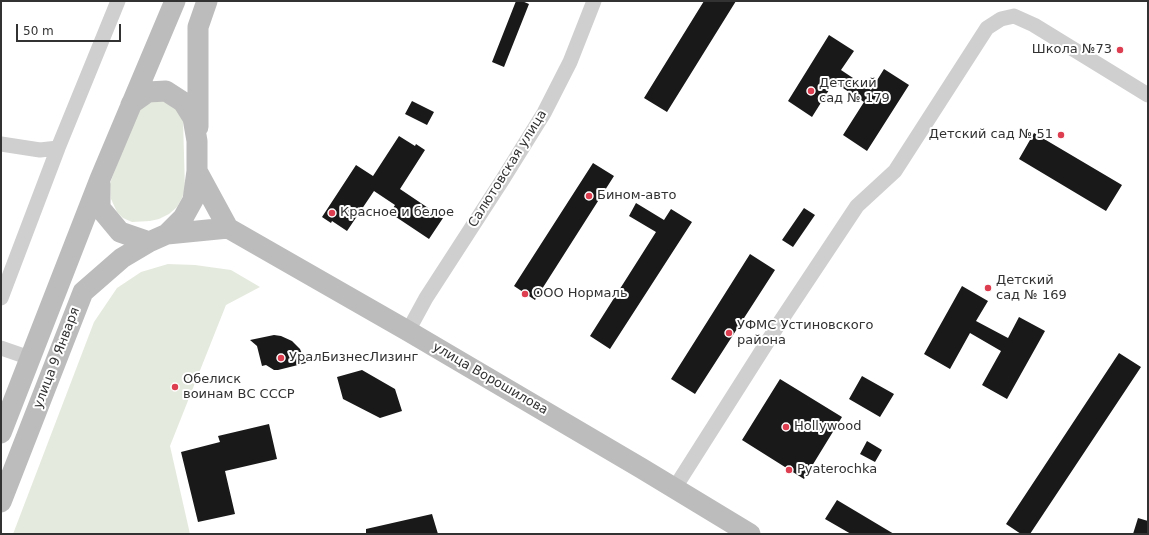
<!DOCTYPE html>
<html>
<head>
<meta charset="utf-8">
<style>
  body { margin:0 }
  #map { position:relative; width:1149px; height:535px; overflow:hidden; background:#fff; font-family:"DejaVu Sans",sans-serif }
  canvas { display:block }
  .frame { position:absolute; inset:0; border:2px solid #323232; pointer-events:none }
  .scale { position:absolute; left:16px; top:24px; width:105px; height:18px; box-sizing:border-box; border:2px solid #323232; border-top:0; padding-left:5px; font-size:12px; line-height:14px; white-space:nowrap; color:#323232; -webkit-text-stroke:3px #fff; paint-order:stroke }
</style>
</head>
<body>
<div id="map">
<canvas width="1149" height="535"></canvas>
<div class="frame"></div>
<div class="scale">50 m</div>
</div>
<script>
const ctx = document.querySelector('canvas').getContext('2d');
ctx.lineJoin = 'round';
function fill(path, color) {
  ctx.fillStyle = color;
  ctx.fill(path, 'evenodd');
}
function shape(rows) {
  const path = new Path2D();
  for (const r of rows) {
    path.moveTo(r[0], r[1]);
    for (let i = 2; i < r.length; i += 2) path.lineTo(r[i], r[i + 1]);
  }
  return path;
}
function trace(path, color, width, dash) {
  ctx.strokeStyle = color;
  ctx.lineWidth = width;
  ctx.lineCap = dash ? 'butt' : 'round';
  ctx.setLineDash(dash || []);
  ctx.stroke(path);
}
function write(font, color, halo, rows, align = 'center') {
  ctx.font = font + ' "DejaVu Sans",sans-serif';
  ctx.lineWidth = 4;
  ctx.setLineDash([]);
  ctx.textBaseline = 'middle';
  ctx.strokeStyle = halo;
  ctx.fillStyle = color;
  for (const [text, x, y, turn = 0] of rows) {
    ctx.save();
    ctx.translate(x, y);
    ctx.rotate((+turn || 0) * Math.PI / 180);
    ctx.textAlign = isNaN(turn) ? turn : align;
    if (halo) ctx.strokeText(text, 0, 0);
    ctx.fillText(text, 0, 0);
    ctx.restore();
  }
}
fill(shape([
  [150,99,171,102,183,119,185,190,182,198,177,207,169,214,159,219,150,221,132,222,123,218,117,212,111,199,110,183,137,113],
  [168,264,195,265,231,270,260,287,226,305,170,446,190,534,13,534,94,322,117,288,141,272]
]), '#e5eade');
fill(shape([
  [516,1,522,1,529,4,504,67,492,62],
  [704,1,736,1,667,112,644,98],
  [829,35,854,51,841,70,871,90,884,69,909,85,867,151,843,135,864,102,834,82,812,117,788,101],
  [412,101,434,112,427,125,405,114],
  [1034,133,1122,185,1106,211,1019,159],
  [399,136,415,146,416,144,425,150,400,189,443,218,429,239,390,213,395,205,374,191,347,231,332,221,331,223,322,217,356,165,373,176],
  [593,163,614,176,535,300,514,286],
  [636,203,664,220,671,209,692,222,610,349,590,336,656,232,629,216],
  [804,208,815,215,793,247,782,240],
  [750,254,775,270,695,394,671,379],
  [962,286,988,301,976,321,1008,338,1019,317,1045,331,1007,399,982,385,1001,351,970,333,950,369,924,354],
  [274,335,281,336,292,341,300,349,306,363,278,370,274,370,266,365,262,366,257,346,250,340],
  [1119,353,1141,367,1030,534,1021,534,1006,524],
  [362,370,395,389,402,411,380,418,343,399,337,377],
  [862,376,894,394,880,417,849,399],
  [780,379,842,417,804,479,742,440],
  [269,424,277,459,225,471,235,514,198,522,181,452,220,442,218,436],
  [867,441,882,450,875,462,860,454],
  [837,500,894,534,851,534,825,519],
  [432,514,438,534,366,534,366,529],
  [1138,518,1148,521,1148,534,1133,534]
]), '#191919');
trace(shape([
  [1,144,40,150,58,148],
  [1,298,58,148,118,1],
  [408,331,426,298,503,179,544,113,570,62,594,1],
  [1,348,30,358],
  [674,489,780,322,857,206,895,171,987,28,1001,19,1014,16,1034,25,1148,95]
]), '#cfcfcf', 15);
trace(shape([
  [198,127,198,27,207,1],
  [197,171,228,228,408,331,641,468,750,534],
  [100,184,100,208,120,232,149,242],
  [167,234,228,228],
  [1,433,100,179,175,1],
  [1,502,83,292,122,258,149,242,167,234,183,218,193,200,197,171,197,141,193,118,183,102,166,91,148,92,131,104]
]), '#bcbcbc', 21);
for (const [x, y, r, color] of [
  [1120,50,4,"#dd3f51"],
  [811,91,4,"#dd3f51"],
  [1061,135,4,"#dd3f51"],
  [589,196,4,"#dd3f51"],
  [332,213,4,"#dd3f51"],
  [988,288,4,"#dd3f51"],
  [525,294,4,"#dd3f51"],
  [729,333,4,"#dd3f51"],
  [281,358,4,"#dd3f51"],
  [175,387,4,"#dd3f51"],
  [786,427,4,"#dd3f51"],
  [789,470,4,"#dd3f51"]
]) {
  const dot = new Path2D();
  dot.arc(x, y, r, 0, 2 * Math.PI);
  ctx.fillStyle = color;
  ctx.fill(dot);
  trace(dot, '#fff', 1.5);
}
write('13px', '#323232', '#fff', [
  ["Школа №73",1112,50,"right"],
  ["Детский",819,84],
  ["сад № 179",819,99],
  ["Детский сад № 51",1053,135,"right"],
  ["Бином-авто",597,196],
  ["Красное и белое",340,213],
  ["Детский",996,281],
  ["сад № 169",996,296],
  ["ООО Нормаль",533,294],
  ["УФМС Устиновского",737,326],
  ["района",737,341],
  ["УралБизнесЛизинг",289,358],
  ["Обелиск",183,380],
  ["воинам ВС СССР",183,395],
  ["Hollywood",794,427],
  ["Pyaterochka",797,470]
], 'left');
write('13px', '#323232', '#fff', [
  ["Салютовская улица",508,169,-58],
  ["улица 9 Января",57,358,-69],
  ["улица Ворошилова",490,379,30]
]);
</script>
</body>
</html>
